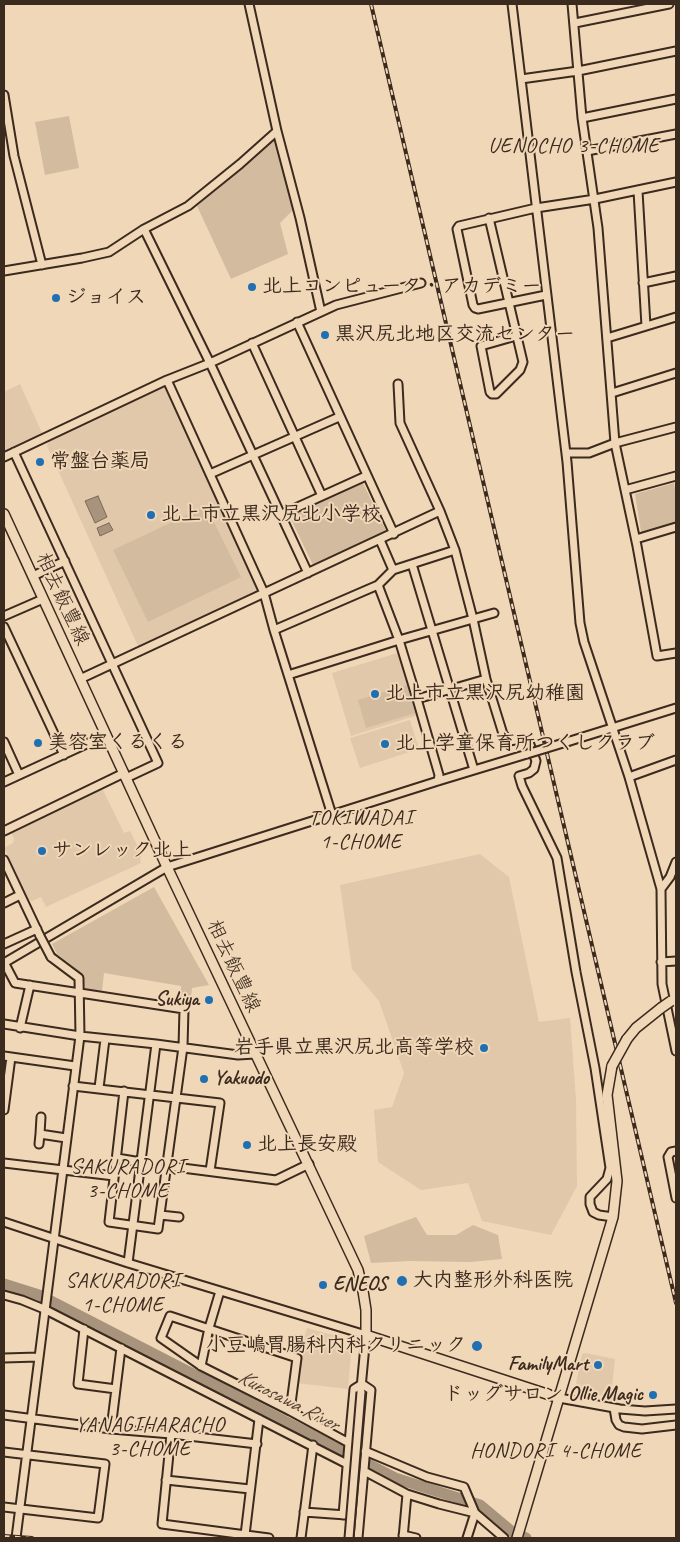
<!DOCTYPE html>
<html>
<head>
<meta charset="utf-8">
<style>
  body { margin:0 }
  #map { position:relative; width:680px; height:1542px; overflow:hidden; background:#f0d7b8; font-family:Caveat,sans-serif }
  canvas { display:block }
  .frame { position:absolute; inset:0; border:5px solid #3b2a1e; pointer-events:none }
</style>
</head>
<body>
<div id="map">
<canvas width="680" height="1542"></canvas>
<div class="frame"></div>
</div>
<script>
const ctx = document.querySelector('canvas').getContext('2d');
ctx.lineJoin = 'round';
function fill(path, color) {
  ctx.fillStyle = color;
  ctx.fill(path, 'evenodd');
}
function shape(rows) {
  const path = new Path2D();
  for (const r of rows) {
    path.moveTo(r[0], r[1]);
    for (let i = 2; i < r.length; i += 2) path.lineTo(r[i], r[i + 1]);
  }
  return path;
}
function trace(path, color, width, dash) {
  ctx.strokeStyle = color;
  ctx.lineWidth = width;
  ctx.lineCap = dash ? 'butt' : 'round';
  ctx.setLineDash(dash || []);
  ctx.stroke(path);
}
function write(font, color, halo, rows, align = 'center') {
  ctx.font = font + ' Caveat,"Klee One",sans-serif';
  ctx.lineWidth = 4;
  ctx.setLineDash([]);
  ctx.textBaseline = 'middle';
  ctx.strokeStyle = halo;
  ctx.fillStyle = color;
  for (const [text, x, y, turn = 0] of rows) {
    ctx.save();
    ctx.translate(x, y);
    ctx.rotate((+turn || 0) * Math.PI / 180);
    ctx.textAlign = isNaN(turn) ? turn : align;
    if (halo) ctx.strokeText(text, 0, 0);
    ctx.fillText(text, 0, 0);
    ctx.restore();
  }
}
fill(shape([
  [20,384,43,435,4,453,4,392],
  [165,387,257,584,256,591,138,646,47,446,49,440],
  [401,652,418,715,351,736,332,673],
  [410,720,419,749,360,768,350,738],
  [99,789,103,790,124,833,130,831,142,855,140,859,141,863,46,907,41,897,32,901,29,900,4,848,13,843,14,839,11,832],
  [480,854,509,877,539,1022,570,1018,576,1099,577,1186,551,1235,482,1221,468,1183,421,1190,378,1162,374,1110,392,1107,404,1073,379,1001,352,969,340,885],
  [307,1328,340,1337,351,1354,348,1389,296,1383,300,1351],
  [585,1353,615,1359,611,1397,581,1392,576,1383,582,1354]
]), '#e1c8ab');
fill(shape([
  [69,116,79,168,45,175,35,122],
  [275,139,293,210,280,223,288,254,231,279,197,206],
  [362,481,386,531,313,565,289,515],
  [674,483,676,494,676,529,642,538,635,494],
  [206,506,241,577,148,622,113,550],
  [407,685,415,713,366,728,358,700],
  [154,887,209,985,192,988,190,1004,181,1002,181,986,104,973,102,991,85,989,84,975,57,954,52,944],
  [416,1217,427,1235,456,1235,473,1225,498,1235,502,1259,470,1262,410,1261,371,1263,364,1236]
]), '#d2bb9f');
const water = shape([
  [98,496,107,517,95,523,85,501,98,496],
  [109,523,113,530,100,536,97,528,109,523]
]);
fill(water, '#a8937c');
trace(water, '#7c6956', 1);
trace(shape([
  [4,1284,39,1295,395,1478,480,1505,511,1531,526,1538]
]), '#a8937c', 11);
const minor = shape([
  [249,4,277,131,300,218,321,312],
  [512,4,567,462,580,623,584,642,629,777,661,889,662,984,676,1051],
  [572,4,582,118,598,228,615,443,637,546,657,656,676,653],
  [575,23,669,4],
  [521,79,578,71,676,51],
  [4,95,14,156,42,265],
  [582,118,676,99],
  [587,151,676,134],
  [638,191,646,326],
  [489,218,523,362,520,370,496,394,492,394,490,392,481,346,516,336],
  [144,229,210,363,308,573],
  [4,271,82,258,109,252,144,229,188,206,240,164,277,131],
  [643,283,676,276],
  [546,295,478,309,475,308,473,305,457,229,459,226,536,208,595,199,676,182],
  [297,322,394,534],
  [607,338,676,317],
  [252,343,322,496],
  [167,380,264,593,274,630,332,815],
  [398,384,400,423,440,511,455,550,473,619,486,679,503,734,509,741,522,739,529,742,536,761,534,769,529,773,519,776,522,786,557,858,576,972,595,1068,610,1168,607,1179,590,1197,590,1204,593,1212,599,1215,613,1217],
  [612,393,676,373],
  [14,452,158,763,126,778],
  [566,453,589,453,615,443,676,427],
  [4,457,167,380,210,363,336,305,421,283],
  [210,474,339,417],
  [625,490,676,476],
  [280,515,366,476],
  [636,539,676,527],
  [380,540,393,570],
  [412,564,474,770],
  [33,576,65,561],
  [378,585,399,640,417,699,439,775,438,781],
  [4,616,43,599],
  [4,627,64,755],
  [274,630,378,585,393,570,455,550],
  [288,675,399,640,494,613],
  [80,679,440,511],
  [417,699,486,679],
  [570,741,676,708],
  [4,742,19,775],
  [629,777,676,760],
  [4,782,106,735],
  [4,831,124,773],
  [4,860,40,936],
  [661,889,670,877,676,862],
  [4,903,20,895],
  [4,944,37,929],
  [4,962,15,983,184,1009,183,1047,158,1229,109,1222,124,1091],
  [661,962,676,961],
  [4,963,167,867,438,781,527,754],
  [4,1024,80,1036,156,1044,238,1055,255,1054],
  [20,1028,30,985],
  [4,1056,75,1066],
  [73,1086,220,1103,210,1171],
  [99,1088,105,1039],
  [4,1110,11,1057],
  [41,1117,40,1134,66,1138],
  [39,1144,40,1134],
  [676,1151,671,1152,668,1157,676,1198],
  [117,1158,141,1162],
  [4,1163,114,1176],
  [167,1166,276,1180,309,1164],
  [160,1215,179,1217],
  [4,1222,128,1263,366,1335,361,1388],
  [128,1263,156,1044],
  [4,1295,22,1300,44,1309,347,1464],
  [84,1329,78,1384,116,1389],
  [4,1358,38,1357],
  [201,1366,209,1328,220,1291],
  [559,1398,620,1409,645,1411,676,1409],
  [614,1408,616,1420,619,1425,624,1427,642,1429,676,1425],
  [290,1411,297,1358,170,1316,161,1338,201,1366,290,1411,349,1443,354,1389,362,1384],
  [4,1415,111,1429,171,1434,257,1444],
  [111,1429,121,1348],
  [171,1434,162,1524,269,1538],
  [365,1451,427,1477,464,1487,475,1513,467,1538],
  [4,1452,105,1464,98,1518,4,1507],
  [364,1471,407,1494,403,1538],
  [166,1480,250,1489],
  [407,1494,439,1504,475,1513,504,1538],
  [304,1512,346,1515],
  [343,1515,349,1443],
  [245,1535,259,1419],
  [403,1535,416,1538],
  [16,1538,80,1036,79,978,51,957],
  [301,1538,313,1445],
  [358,1538,371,1390,362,1384]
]);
const major = shape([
  [4,514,167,867,358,1270,363,1291,366,1310,366,1335,559,1398],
  [627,1039,636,1028,661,1008],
  [517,1538,613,1217,617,1181,607,1095,612,1066]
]);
trace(minor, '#3b2a1e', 11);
trace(major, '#3b2a1e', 12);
trace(minor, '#f0d7b8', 7);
trace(major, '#f0d7b8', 9);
const rail = shape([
  [371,4,676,1303],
  [4,1536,32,1538]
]);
trace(rail, '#3b2a1e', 4);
trace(rail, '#f0d7b8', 2, [5.5]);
const minorBridge = shape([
  [527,754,570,741],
  [40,936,51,957],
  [349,1538,361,1392]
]);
const majorBridge = shape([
  [661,1008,671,1001],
  [612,1066,627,1039]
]);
trace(minorBridge, '#3b2a1e', 11, []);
trace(majorBridge, '#3b2a1e', 12, []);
trace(minorBridge, '#f0d7b8', 7);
trace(majorBridge, '#f0d7b8', 9);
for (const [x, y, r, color] of [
  [252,287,5,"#1f6fb2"],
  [56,298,5,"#1f6fb2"],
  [325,335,5,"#1f6fb2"],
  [40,462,5,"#1f6fb2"],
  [151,515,5,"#1f6fb2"],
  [375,694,5,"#1f6fb2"],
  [38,743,5,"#1f6fb2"],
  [385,744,5,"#1f6fb2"],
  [42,851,5,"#1f6fb2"],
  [209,1000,5,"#1f6fb2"],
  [484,1048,5,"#1f6fb2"],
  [204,1079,5,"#1f6fb2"],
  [247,1145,5,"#1f6fb2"],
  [402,1281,6,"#1f6fb2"],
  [323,1285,5,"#1f6fb2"],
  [477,1346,6,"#1f6fb2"],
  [598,1365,5,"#1f6fb2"],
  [653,1395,5,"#1f6fb2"]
]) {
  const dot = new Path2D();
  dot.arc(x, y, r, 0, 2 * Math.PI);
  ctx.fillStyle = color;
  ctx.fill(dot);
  trace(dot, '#f0d7b8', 2);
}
write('bold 20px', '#3b2a1e', '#f0d7b8', [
  ["北上コンピュータ・アカデミー",262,287],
  ["ジョイス",66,298],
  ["黒沢尻北地区交流センター",335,335],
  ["常盤台薬局",50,462],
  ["北上市立黒沢尻北小学校",161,515],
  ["北上市立黒沢尻幼稚園",385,694],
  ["美容室くるくる",48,743],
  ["北上学童保育所つくしクラブ",395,744],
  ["サンレック北上",52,851],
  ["Sukiya",199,1000,"right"],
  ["岩手県立黒沢尻北高等学校",474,1048,"right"],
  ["Yakuodo",214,1079],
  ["北上長安殿",257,1145],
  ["大内整形外科医院",413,1281],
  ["ENEOS",333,1285],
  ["小豆嶋胃腸科内科クリニック",466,1346,"right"],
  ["FamilyMart",588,1365,"right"],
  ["ドッグサロン Ollie Magic",643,1395,"right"]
], 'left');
write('20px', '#3b2a1e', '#f0d7b8', [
  ["相去飯豊線",62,599,65],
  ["相去飯豊線",233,966,65]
]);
ctx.letterSpacing = '1px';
write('21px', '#3b2a1e', '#f0d7b8', [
  ["UENOCHO 3-CHOME",574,146],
  ["TOKIWADAI",361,818],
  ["1-CHOME",361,842],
  ["SAKURADORI",128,1167],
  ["3-CHOME",128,1191],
  ["SAKURADORI",123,1281],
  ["1-CHOME",123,1305],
  ["YANAGIHARACHO",150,1425],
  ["3-CHOME",150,1449],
  ["HONDORI 4-CHOME",556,1451]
]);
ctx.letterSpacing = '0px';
write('italic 21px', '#564436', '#f0d7b8', [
  ["Kurosawa River",288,1401,27]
]);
</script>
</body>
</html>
